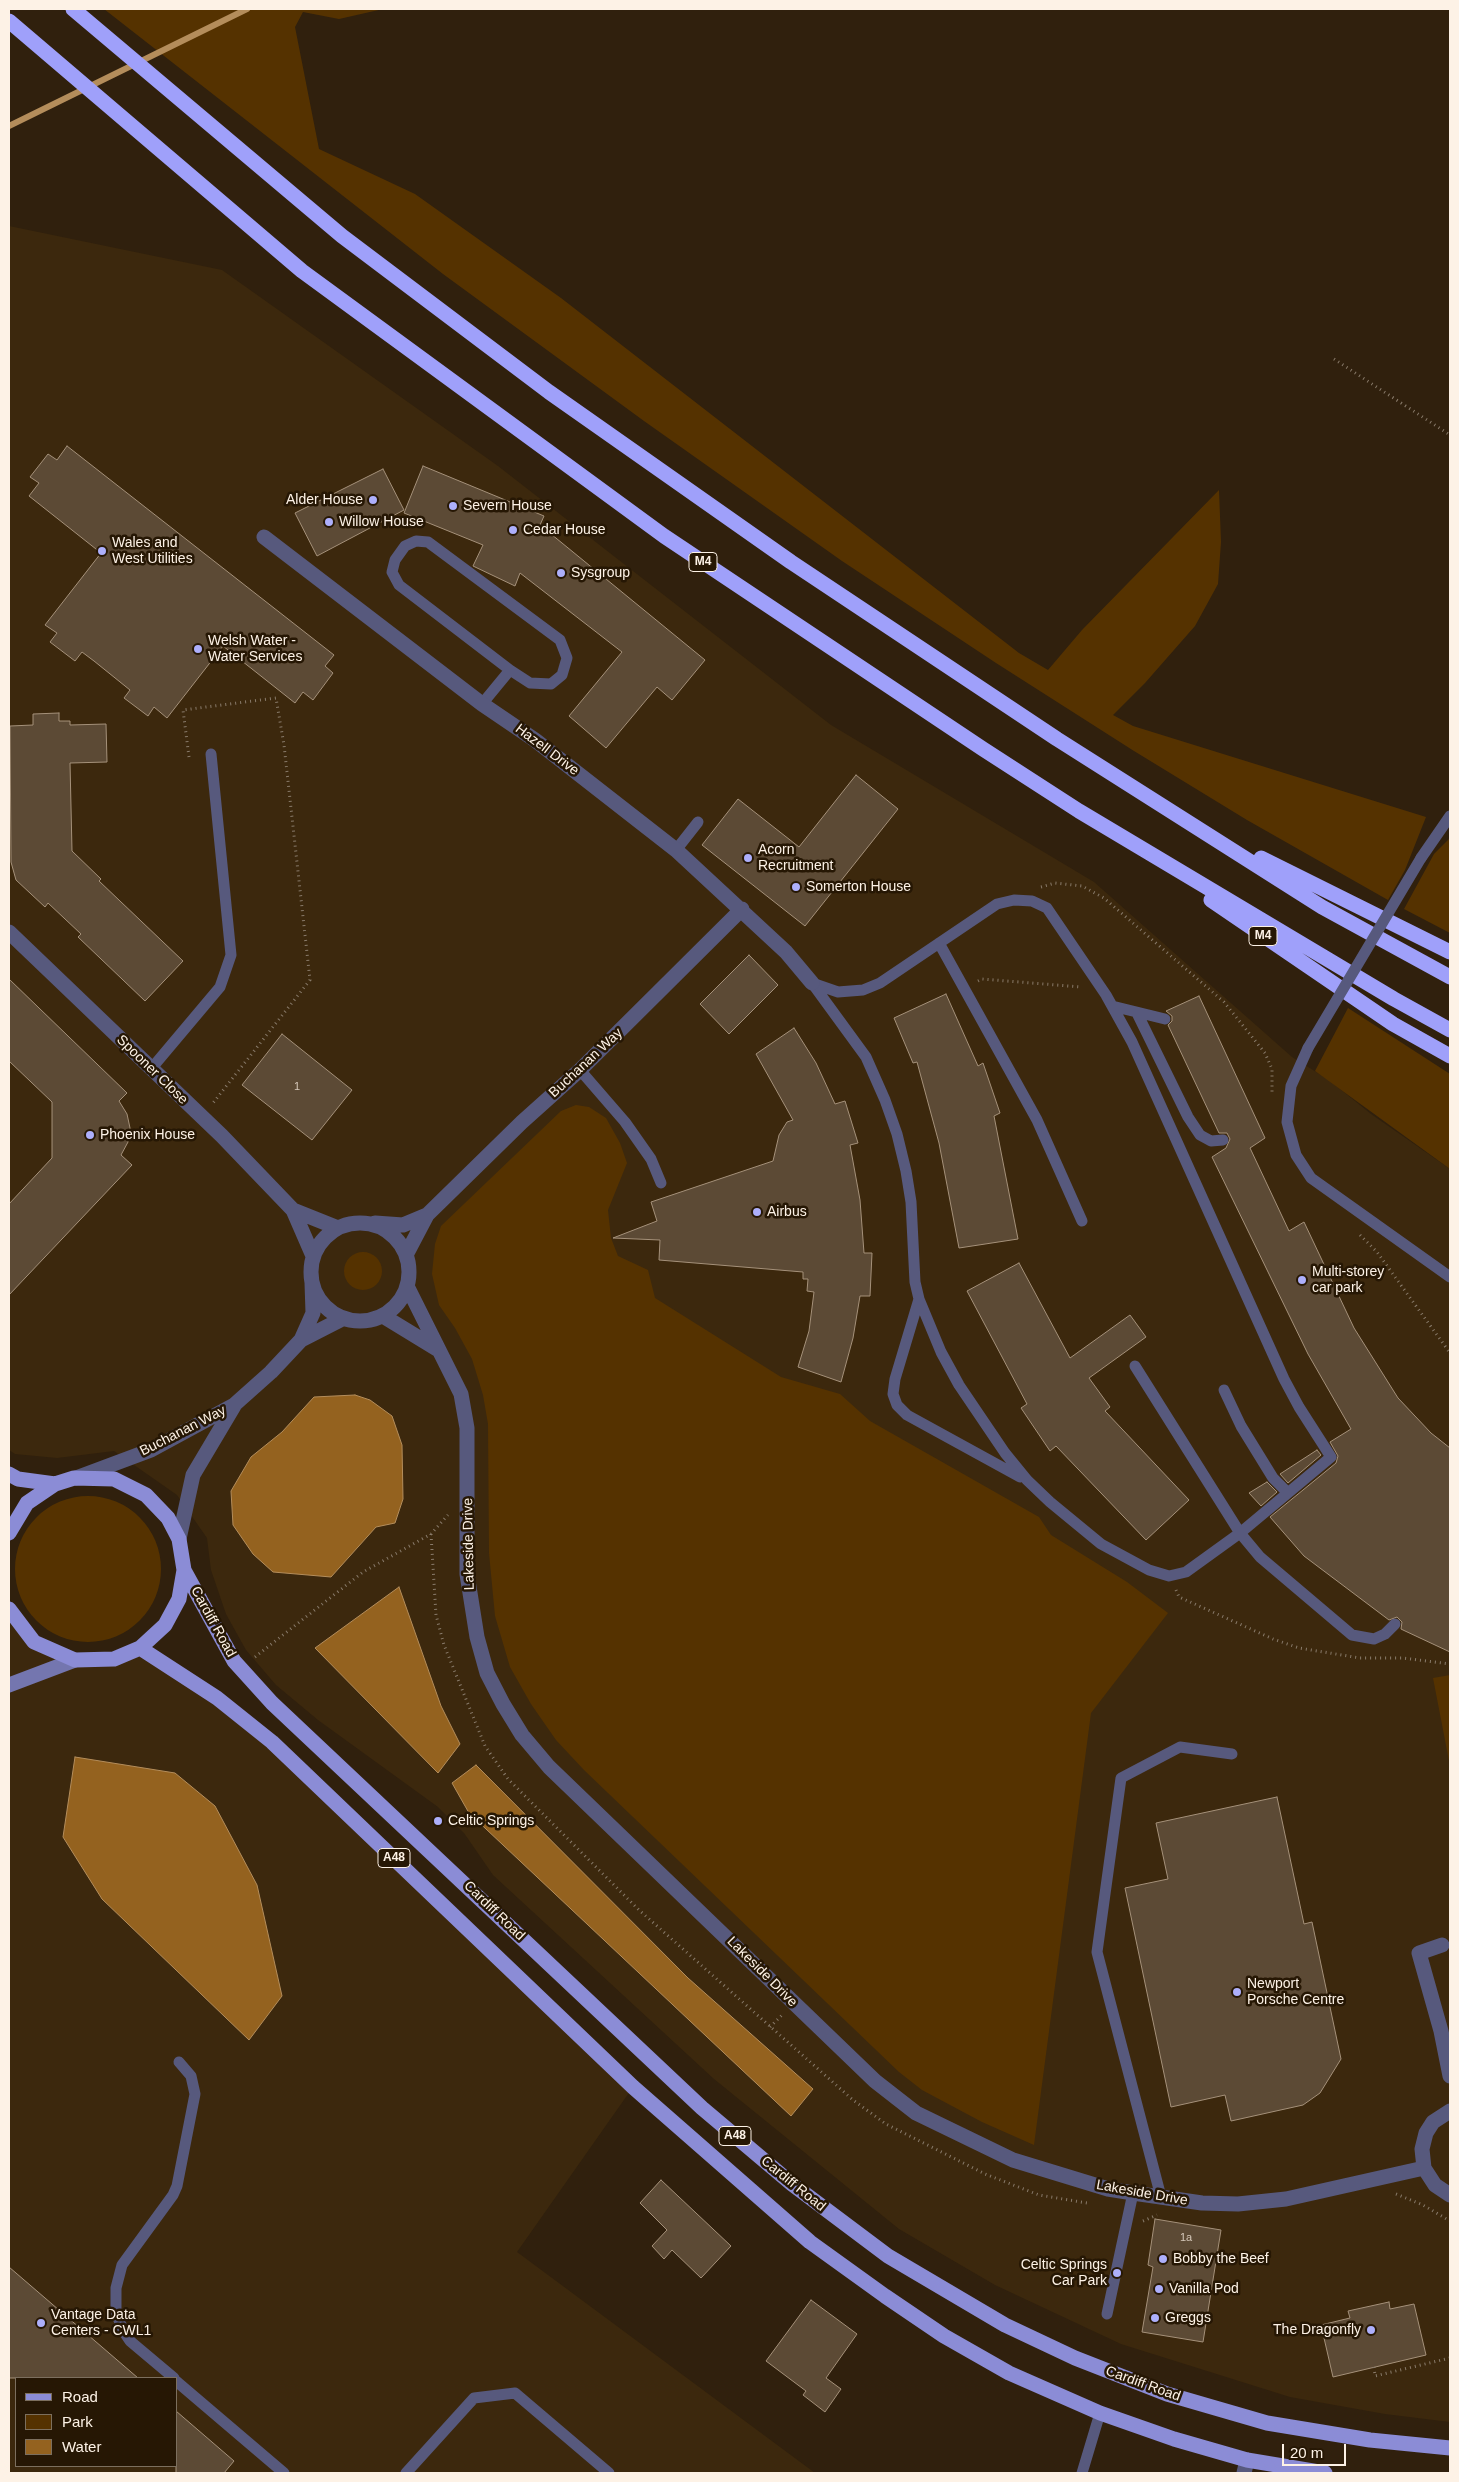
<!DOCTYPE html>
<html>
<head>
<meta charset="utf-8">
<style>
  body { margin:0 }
  #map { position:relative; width:1459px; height:2482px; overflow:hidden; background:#30200d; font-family:Helvetica,sans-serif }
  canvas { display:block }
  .frame { position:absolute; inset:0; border:10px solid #fdf2e6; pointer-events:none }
  .legend { position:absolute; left:15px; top:2377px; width:162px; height:90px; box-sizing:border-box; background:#261704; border:1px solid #7c6f5e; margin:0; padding:6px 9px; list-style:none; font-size:15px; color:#fdf2e6 }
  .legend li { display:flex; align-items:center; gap:10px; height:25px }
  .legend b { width:25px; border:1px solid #7c6f5e }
  .scale { position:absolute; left:1282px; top:2444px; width:64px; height:22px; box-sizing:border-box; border:2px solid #fdf2e6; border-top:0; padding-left:6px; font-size:15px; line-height:18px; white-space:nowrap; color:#fdf2e6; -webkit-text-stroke:4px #261704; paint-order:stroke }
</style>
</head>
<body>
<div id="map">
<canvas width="1459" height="2482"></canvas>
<div class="frame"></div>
<ul class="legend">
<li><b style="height:6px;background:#8b8cd6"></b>Road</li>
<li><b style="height:14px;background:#553200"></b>Park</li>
<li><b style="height:14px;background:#94621f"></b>Water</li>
</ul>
<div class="scale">20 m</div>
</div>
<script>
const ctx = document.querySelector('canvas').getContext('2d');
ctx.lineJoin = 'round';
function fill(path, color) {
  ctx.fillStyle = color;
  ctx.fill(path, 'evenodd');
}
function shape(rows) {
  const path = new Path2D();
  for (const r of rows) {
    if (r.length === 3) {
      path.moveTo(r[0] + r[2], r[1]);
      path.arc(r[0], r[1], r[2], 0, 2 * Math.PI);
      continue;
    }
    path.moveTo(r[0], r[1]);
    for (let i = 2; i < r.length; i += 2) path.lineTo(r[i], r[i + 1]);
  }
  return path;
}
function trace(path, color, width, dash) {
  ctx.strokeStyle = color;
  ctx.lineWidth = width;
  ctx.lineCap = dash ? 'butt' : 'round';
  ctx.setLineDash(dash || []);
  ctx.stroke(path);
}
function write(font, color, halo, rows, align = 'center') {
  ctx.font = font + ' Helvetica,sans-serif';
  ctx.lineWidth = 5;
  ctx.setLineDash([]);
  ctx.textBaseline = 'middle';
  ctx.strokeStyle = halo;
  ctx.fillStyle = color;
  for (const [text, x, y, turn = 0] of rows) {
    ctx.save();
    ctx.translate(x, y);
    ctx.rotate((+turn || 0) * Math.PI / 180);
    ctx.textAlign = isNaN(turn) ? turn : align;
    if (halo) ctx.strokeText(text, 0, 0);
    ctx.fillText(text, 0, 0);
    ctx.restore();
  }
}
fill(shape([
  [9,226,222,270,498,466,831,725,1094,882,1292,1057,1329,1080,1371,1114,1450,1169,1450,2422,1385,2414,1290,2397,1121,2344,995,2285,899,2229,714,2079,493,1875,464,1833,438,1807,318,1720,276,1685,246,1650,226,1614,211,1570,207,1538,177,1495,114,1451,57,1458,15,1454,9,1450],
  [9,1609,34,1642,75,1660,140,1648,217,1698,633,2087,517,2252,815,2473,9,2473],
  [16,2378,176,2378,176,2466,16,2466]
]), '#3c280d');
fill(shape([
  [104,9,383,9,339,19,303,12,295,27,319,149,415,194,561,298,1019,653,1048,670,1082,630,1219,490,1221,542,1218,584,1195,626,1145,683,1113,715,1133,726,1426,817,1405,870,1388,900,1247,820,1134,751,996,663,842,561,644,421,443,274],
  [1450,838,1450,933,1404,909,1434,854],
  [1348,1008,1450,1074,1450,1169,1315,1071],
  [576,1105,589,1107,606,1118,620,1143,627,1163,608,1210,611,1238,618,1256,648,1270,655,1298,781,1377,840,1394,870,1421,1039,1517,1051,1535,1127,1582,1168,1613,1091,1713,1034,2145,982,2122,922,2090,899,2072,584,1770,556,1740,531,1704,510,1667,495,1616,489,1553,488,1424,483,1395,472,1359,455,1328,439,1305,432,1274,435,1244,441,1226,561,1111],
  [363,1271,19],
  [88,1569,73],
  [1450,1675,1450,1766,1433,1678]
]), '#553200');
const water = shape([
  [355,1395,370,1400,392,1416,402,1445,403,1499,395,1523,376,1527,331,1577,273,1572,253,1554,233,1525,231,1491,251,1457,282,1432,314,1397,355,1395],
  [399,1587,441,1706,460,1744,438,1773,315,1648,399,1587],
  [75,1757,175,1773,215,1806,257,1885,282,1996,249,2040,102,1899,63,1837,75,1757],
  [476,1765,688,1978,813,2089,791,2116,469,1813,452,1783,476,1765]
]);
fill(water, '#94621f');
trace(water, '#b48d5b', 1);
trace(shape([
  [9,126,247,9]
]), '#b48d5b', 6);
const building = shape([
  [67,446,334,655,325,666,333,673,313,700,303,692,295,703,223,646,167,718,154,707,148,716,124,698,130,690,94,661,82,652,75,661,50,642,57,633,45,625,101,553,29,496,39,483,30,477,48,454,57,460,67,446],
  [423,466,544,516,540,525,705,660,672,700,657,687,606,748,569,716,622,652,520,573,515,586,473,566,483,545,404,513,423,466],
  [383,469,404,510,317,556,295,513,383,469],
  [59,713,59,721,70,721,70,725,106,724,107,762,70,763,72,851,101,879,99,881,183,961,145,1001,78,937,81,934,48,903,45,907,16,880,11,862,10,726,33,725,33,714,59,713],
  [856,775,898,809,805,926,702,845,738,799,799,847,856,775],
  [749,955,778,985,729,1034,700,1004,749,955],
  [9,979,127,1093,119,1101,127,1114,130,1128,128,1142,121,1155,132,1165,9,1295,9,1204,52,1158,52,1102,9,1061,9,979],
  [946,994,978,1066,983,1063,1000,1113,994,1116,1018,1239,959,1248,939,1143,917,1062,913,1063,894,1018,946,994],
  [1199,996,1265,1138,1250,1148,1289,1231,1304,1222,1354,1328,1398,1398,1431,1433,1450,1448,1450,1652,1403,1630,1401,1629,1402,1622,1397,1617,1389,1620,1304,1556,1270,1517,1336,1463,1338,1456,1330,1442,1351,1429,1308,1354,1212,1157,1226,1148,1230,1139,1227,1133,1219,1133,1168,1025,1172,1021,1172,1016,1166,1011,1199,996],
  [794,1028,816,1063,835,1104,845,1101,858,1143,850,1145,860,1200,864,1253,872,1253,870,1296,860,1296,853,1338,841,1382,798,1367,809,1331,814,1292,807,1291,808,1279,803,1279,803,1272,659,1260,660,1240,613,1238,657,1221,651,1202,773,1161,779,1135,787,1122,793,1120,756,1054,794,1028],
  [282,1034,352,1090,312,1140,242,1085,282,1034],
  [1019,1263,1070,1358,1130,1315,1146,1337,1089,1378,1110,1407,1105,1411,1189,1500,1146,1540,1056,1446,1050,1451,1021,1408,1027,1404,967,1291,1019,1263],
  [1317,1450,1321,1455,1288,1483,1280,1474,1317,1450],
  [1267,1482,1277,1492,1261,1506,1249,1493,1267,1482],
  [1277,1797,1304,1924,1312,1922,1341,2059,1320,2093,1303,2105,1231,2121,1225,2095,1171,2107,1125,1888,1168,1879,1156,1823,1277,1797],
  [661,2180,731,2246,701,2278,672,2250,664,2259,652,2246,667,2230,640,2203,661,2180],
  [1155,2219,1221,2230,1203,2342,1142,2332,1153,2267,1148,2265,1155,2219],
  [9,2267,138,2378,9,2378,9,2267],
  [811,2300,857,2334,826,2378,841,2389,825,2412,803,2395,806,2391,766,2361,811,2300],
  [1389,2302,1390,2309,1414,2304,1426,2355,1333,2377,1321,2325,1350,2318,1348,2311,1389,2302],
  [176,2411,234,2461,224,2473,176,2473,176,2411]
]);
fill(building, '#5c4a35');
trace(building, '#a5917a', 1);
trace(shape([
  [1334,359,1450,435],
  [189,757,183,710,276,698,284,745,310,980,213,1103],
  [1041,887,1055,883,1082,886,1104,898,1224,1002,1265,1053,1272,1069,1272,1094],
  [978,981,982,979,1081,987],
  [1360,1235,1377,1252,1450,1353],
  [431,1534,436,1615,444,1645,485,1746,508,1779,639,1910,853,2100,886,2124,985,2174,1039,2195,1087,2203],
  [1176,1590,1179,1597,1273,1639,1299,1648,1360,1658,1403,1658,1450,1664],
  [255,1657,363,1572,431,1534,448,1515],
  [770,2027,782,2015],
  [1396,2194,1423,2205,1450,2221],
  [1143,2221,1157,2215],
  [1374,2367,1375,2376,1450,2358]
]), '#897b6b', 3, [1, 4]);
trace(shape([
  [482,704,510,670,530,683,551,684,562,675,567,658,560,640,428,542,416,541,405,546,395,560,392,572,399,585,510,670],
  [676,850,698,822],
  [1421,858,1450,816],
  [939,943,1037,1120,1082,1221],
  [812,983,838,992,863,990,880,983,997,904,1014,900,1032,901,1047,908,1106,995,1132,1042,1284,1379,1299,1407,1331,1457,1240,1533,1260,1557,1352,1635,1374,1639,1385,1634,1395,1624],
  [812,983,866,1057,885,1100,897,1134,906,1171,911,1202,915,1282,919,1299,941,1352,959,1385,1005,1453,1027,1480,1050,1502,1101,1544,1149,1570,1169,1576,1186,1572,1240,1533,1135,1366],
  [1112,1006,1165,1019],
  [1137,1013,1188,1117,1200,1135,1211,1141,1223,1140],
  [1308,1048,1291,1086,1287,1122,1296,1155,1311,1178,1450,1277],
  [151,1069,220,987,231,955,211,754],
  [580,1070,625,1122,651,1159,661,1183],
  [919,1299,895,1379,893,1394,897,1405,907,1415,1020,1477],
  [1224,1390,1241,1426,1273,1478,1287,1492],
  [1161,2197,1097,1952,1121,1778,1180,1747,1232,1754],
  [1107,2314,1133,2193],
  [174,2378,130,2341,124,2332,116,2313,116,2288,122,2265,173,2195,177,2186,195,2094,191,2076,179,2062],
  [176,2381,284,2473],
  [406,2473,474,2398,515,2393,609,2473],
  [1082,2473,1100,2413]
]), '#57597d', 11);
trace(shape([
  [264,537,482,704,535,740,676,850,786,952,812,983],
  [9,932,222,1136,293,1210,313,1256],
  [293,1210,338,1228],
  [360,1272,49],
  [375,1223,403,1225,427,1215],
  [406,1255,427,1215,522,1122,580,1070,742,909],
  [407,1286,461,1394,467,1428,467,1574,477,1637,487,1673,503,1704,522,1735,549,1767,875,2081,916,2113,1013,2160,1108,2189,1133,2193,1202,2203,1238,2204,1286,2199,1424,2168],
  [383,1316,437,1349],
  [301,1340,342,1319],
  [76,1478,151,1450,234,1405,271,1372,301,1340,313,1313,312,1283],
  [179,1539,193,1475,234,1406],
  [1442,1945,1419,1953,1441,2031,1450,2076],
  [1450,2111,1433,2122,1426,2133,1422,2149,1424,2168,1435,2185,1450,2195],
  [1244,2473,1247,2460]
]), '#57597d', 15);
trace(shape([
  [9,1685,75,1660]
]), '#7476af', 15);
trace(shape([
  [9,1474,18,1479,55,1484],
  [9,1533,27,1503,55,1484,74,1478,114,1479,146,1495,168,1518,179,1539,184,1570,179,1599,165,1625,140,1648,114,1659,75,1660,34,1642,9,1609],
  [184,1570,234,1661,272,1703,702,2108,792,2184,888,2256,1005,2325,1075,2358,1167,2394,1267,2423,1370,2440,1450,2448],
  [140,1648,217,1698,272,1742,633,2087,810,2242,885,2296,944,2336,1009,2373,1100,2413,1174,2439,1247,2460,1325,2473]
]), '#8b8cd6', 15);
trace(shape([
  [73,9,342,236,549,392,791,562,1057,739,1322,907,1450,977],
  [9,21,302,271,664,536,983,749,1079,811,1394,999,1450,1030],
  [1261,858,1450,952],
  [1211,900,1393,1024,1450,1056]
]), '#9fa0fa', 15);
trace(shape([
  [1308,1048,1421,858]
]), '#57597d', 11);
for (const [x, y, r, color] of [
  [373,500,5,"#adaffb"],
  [453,506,5,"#adaffb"],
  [329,522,5,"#adaffb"],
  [513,530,5,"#adaffb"],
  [102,551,5,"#adaffb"],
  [561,573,5,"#adaffb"],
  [198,649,5,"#adaffb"],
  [748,858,5,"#adaffb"],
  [796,887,5,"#adaffb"],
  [90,1135,5,"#adaffb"],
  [757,1212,5,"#adaffb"],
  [1302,1280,5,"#adaffb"],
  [438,1821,5,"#adaffb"],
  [1237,1992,5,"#adaffb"],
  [1163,2259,5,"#adaffb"],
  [1117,2273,5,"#adaffb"],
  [1159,2289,5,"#adaffb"],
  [1155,2318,5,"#adaffb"],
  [41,2323,5,"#adaffb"],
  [1371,2330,5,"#adaffb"]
]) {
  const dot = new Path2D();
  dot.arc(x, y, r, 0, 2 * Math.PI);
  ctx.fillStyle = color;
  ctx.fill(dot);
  trace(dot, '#261704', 2);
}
write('11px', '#d5c8ba', null, [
  ["1",297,1087],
  ["1a",1186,2238]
]);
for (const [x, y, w] of [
  [703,562,28],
  [1263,936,28],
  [394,1858,32],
  [735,2136,32]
]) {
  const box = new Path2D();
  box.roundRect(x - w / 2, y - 9.5, w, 19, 4);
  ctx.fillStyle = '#261704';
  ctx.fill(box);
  trace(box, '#fdf2e6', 1);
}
write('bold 12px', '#fdf2e6', null, [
  ["M4",703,562],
  ["M4",1263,936],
  ["A48",394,1858],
  ["A48",735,2136]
]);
write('14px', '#fdf2e6', '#261704', [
  ["Alder House",363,500,"right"],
  ["Severn House",463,506],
  ["Willow House",339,522],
  ["Cedar House",523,530],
  ["Wales and",112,543],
  ["West Utilities",112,559],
  ["Sysgroup",571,573],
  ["Welsh Water -",208,641],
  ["Water Services",208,657],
  ["Acorn",758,850],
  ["Recruitment",758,866],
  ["Somerton House",806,887],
  ["Phoenix House",100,1135],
  ["Airbus",767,1212],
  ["Multi-storey",1312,1272],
  ["car park",1312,1288],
  ["Celtic Springs",448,1821],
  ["Newport",1247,1984],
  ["Porsche Centre",1247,2000],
  ["Bobby the Beef",1173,2259],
  ["Celtic Springs",1107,2265,"right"],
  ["Car Park",1107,2281,"right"],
  ["Vanilla Pod",1169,2289],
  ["Vantage Data",51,2315],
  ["Centers - CWL1",51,2331],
  ["Greggs",1165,2318],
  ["The Dragonfly",1361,2330,"right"]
], 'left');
write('14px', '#fdf2e6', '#261704', [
  ["Hazell Drive",547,750,37],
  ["Buchanan Way",586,1063,-43],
  ["Spooner Close",152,1070,44],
  ["Buchanan Way",183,1431,-27],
  ["Lakeside Drive",469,1544,-91],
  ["Cardiff Road",213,1622,61],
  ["Cardiff Road",494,1911,44],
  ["Lakeside Drive",762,1972,45],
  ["Cardiff Road",793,2184,39],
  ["Lakeside Drive",1142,2193,10],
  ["Cardiff Road",1143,2384,20]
]);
</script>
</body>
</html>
